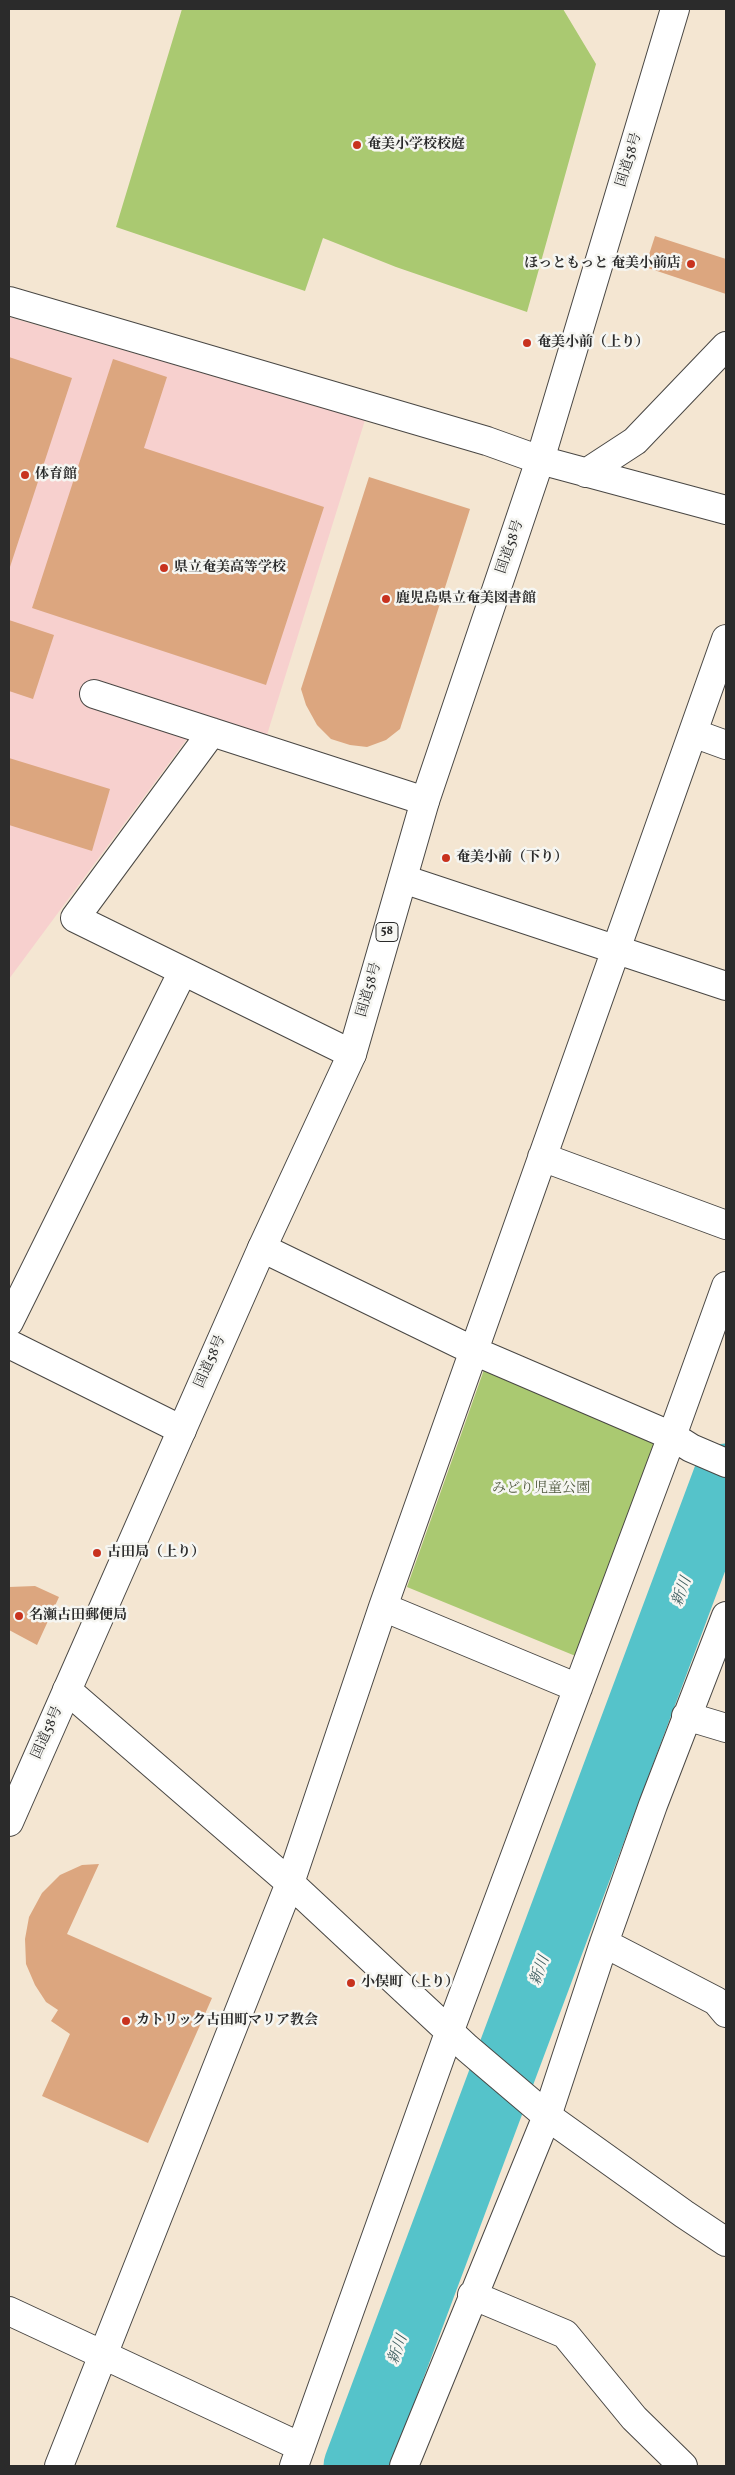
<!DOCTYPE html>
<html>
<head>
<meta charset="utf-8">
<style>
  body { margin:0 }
  #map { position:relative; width:735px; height:2475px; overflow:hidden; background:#f4e6d2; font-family:Vollkorn,serif }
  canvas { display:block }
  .frame { position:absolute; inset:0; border:10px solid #2b2b2b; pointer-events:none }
</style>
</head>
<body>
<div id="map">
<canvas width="735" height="2475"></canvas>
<div class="frame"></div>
</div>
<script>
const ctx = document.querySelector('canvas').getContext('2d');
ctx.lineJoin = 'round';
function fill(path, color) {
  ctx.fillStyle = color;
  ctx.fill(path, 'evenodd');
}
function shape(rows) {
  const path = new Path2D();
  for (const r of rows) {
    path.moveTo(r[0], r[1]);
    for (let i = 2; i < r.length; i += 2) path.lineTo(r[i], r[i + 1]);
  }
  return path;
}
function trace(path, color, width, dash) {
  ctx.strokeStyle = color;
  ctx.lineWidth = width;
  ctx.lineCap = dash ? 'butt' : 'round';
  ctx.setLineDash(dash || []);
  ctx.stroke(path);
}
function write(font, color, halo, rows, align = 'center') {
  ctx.font = font + ' Vollkorn,"Noto Serif JP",serif';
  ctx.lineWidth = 5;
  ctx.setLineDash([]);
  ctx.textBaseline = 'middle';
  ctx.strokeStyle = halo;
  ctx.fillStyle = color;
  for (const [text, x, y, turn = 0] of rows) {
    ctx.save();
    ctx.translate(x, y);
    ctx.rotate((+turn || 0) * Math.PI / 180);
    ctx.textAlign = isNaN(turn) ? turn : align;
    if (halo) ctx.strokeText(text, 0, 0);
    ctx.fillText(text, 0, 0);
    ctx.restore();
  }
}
fill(shape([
  [9,317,365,420,266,738,204,716,9,979]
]), '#f7d0ce');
fill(shape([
  [182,9,563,9,596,64,527,312,396,267,323,238,305,291,116,227],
  [486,1364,660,1439,578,1657,407,1587]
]), '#aac971');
trace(shape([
  [356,2466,726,1476]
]), '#55c3ca', 65);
fill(shape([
  [655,236,726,259,726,294,645,267],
  [9,357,72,378,9,570],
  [113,359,167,377,144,448,324,507,266,685,32,608],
  [369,477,470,509,400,729,386,740,367,747,350,745,331,739,317,725,306,705,301,689],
  [9,620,54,635,33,699,9,691],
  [9,758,110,789,92,851,9,825],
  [35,1586,59,1597,37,1645,9,1630,9,1587],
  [99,1864,67,1934,212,1998,148,2143,42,2096,70,2034,51,2021,58,2010,46,2002,35,1985,26,1964,25,1939,29,1917,42,1893,60,1875,82,1865]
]), '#dca67f');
const minor = shape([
  [9,301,487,441,540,460,726,510],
  [586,473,635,441,726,346],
  [94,694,425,801],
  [212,732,75,918,352,1054],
  [693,733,726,745],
  [403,879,726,986],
  [542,1157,726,1225],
  [262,1248,474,1351,672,1436,691,1448,726,1463],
  [9,1322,183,971],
  [9,1344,182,1430],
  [383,1607,578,1688],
  [67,1690,290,1883,467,2048,547,2116],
  [686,1716,726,1728],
  [604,1943,716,2001,726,2013],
  [472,2295,565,2334,634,2418,683,2466],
  [9,2311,301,2447],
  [59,2466,290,1883,383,1607,726,639],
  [294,2466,450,2030,672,1436,726,1286],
  [404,2466,547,2116,604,1943,653,1805,726,1616]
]);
const tertiary = shape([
  [547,2116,684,2214,726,2242]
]);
const trunk = shape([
  [9,1822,262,1248,352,1054,425,801,540,460,675,9]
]);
trace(minor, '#494744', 30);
trace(tertiary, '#494744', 30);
trace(trunk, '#494744', 30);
trace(minor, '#fff', 28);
trace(tertiary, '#fff', 28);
trace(trunk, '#fff', 28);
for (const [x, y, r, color] of [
  [357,145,5,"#c8321e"],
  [691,264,5,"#c8321e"],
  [527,343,5,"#c8321e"],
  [25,475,5,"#c8321e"],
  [164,568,5,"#c8321e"],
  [386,599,5,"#c8321e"],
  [446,858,5,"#c8321e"],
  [97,1553,5,"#c8321e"],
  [19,1616,5,"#c8321e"],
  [351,1983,5,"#c8321e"],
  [126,2021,5,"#c8321e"]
]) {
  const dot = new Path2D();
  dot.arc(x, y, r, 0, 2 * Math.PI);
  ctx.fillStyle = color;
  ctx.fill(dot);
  trace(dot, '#f6f6f2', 2);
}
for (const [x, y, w] of [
  [387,932,22]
]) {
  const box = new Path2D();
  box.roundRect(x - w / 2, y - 9.5, w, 19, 4);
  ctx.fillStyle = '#f6f6f2';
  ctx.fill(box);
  trace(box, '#2b2b2b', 1);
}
write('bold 12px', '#2b2b2b', null, [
  ["58",387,932]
]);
write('bold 14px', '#2b2b2b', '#f6f6f2', [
  ["奄美小学校校庭",367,145],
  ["ほっともっと 奄美小前店",681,264,"right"],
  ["奄美小前（上り）",537,343],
  ["体育館",35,475],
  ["県立奄美高等学校",174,568],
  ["鹿児島県立奄美図書館",396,599],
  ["奄美小前（下り）",456,858],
  ["古田局（上り）",107,1553],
  ["名瀬古田郵便局",29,1616],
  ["小俣町（上り）",361,1983],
  ["カトリック古田町マリア教会",136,2021]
], 'left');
write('14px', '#2b2b2b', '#f6f6f2', [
  ["国道58号",630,160,-73],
  ["国道58号",511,547,-71],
  ["国道58号",370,990,-74],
  ["国道58号",211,1362,-66],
  ["国道58号",48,1733,-66]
]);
write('14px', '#515a40', '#f6f6f2', [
  ["みどり児童公園",541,1489]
]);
write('italic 15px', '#38595b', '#f6f6f2', [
  ["新川",683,1592,-70],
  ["新川",541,1971,-70],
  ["新川",399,2350,-70]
]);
</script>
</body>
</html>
